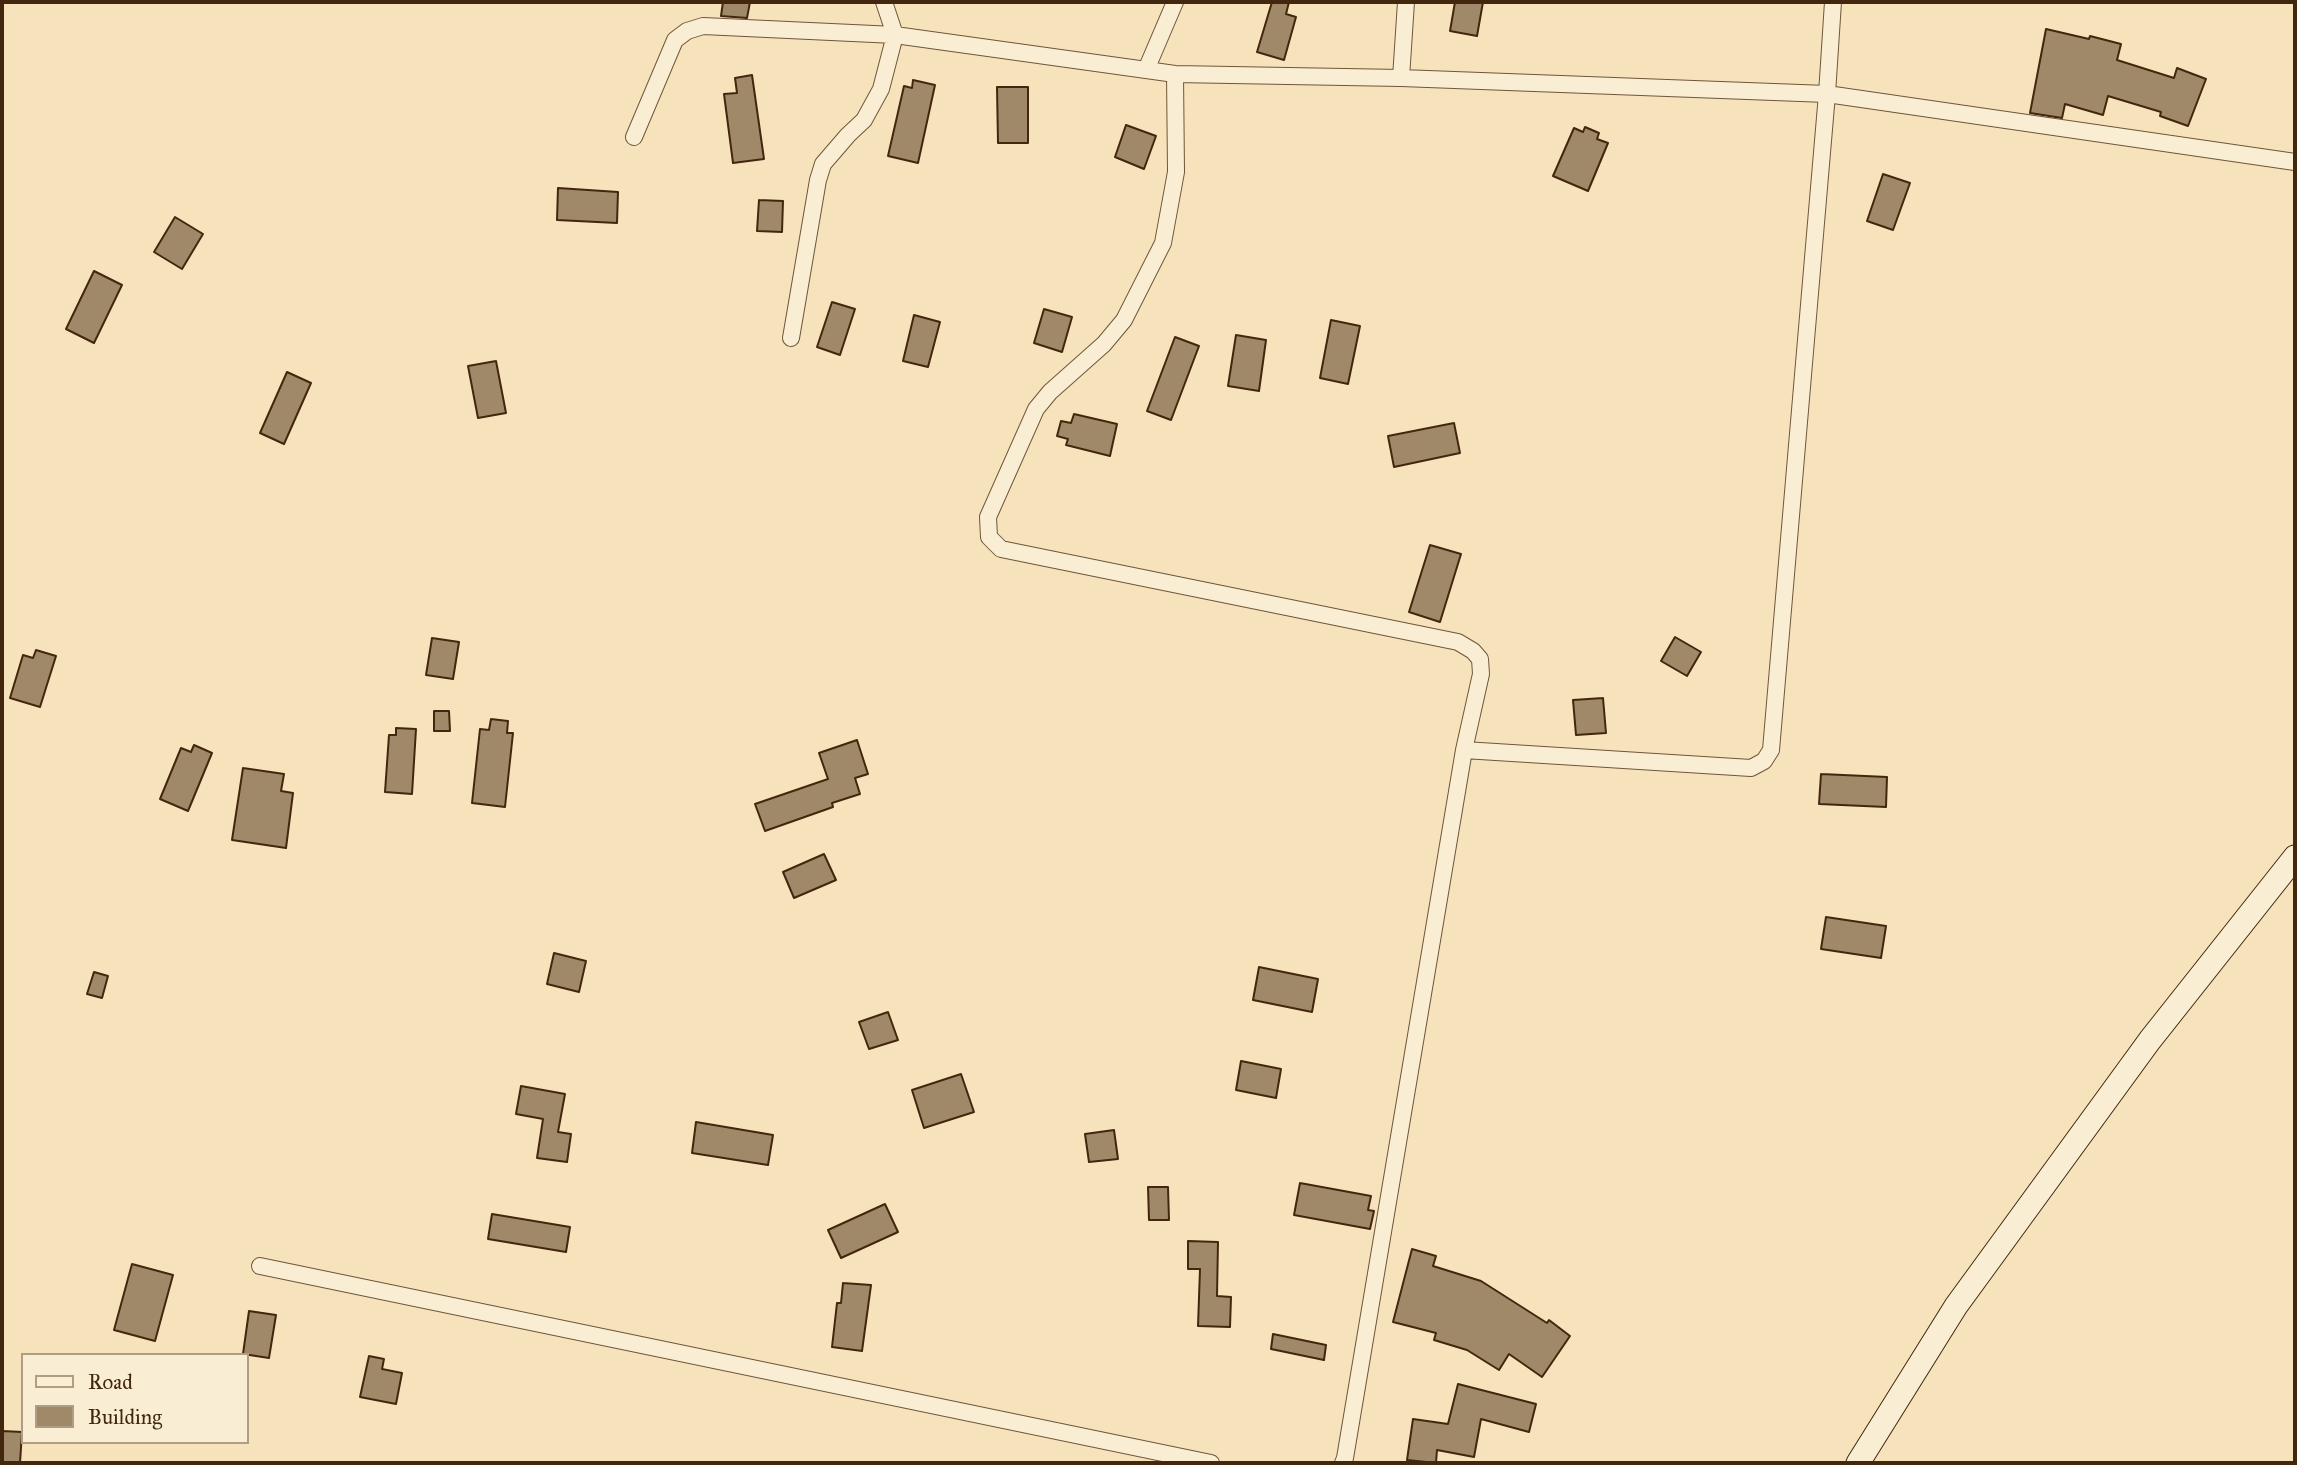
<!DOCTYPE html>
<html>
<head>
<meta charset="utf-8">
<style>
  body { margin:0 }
  #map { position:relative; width:2297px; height:1465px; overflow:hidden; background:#f6e3bb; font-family:"IM FELL Great Primer",serif }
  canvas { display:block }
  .frame { position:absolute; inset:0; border:4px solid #42270e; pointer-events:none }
  .legend { position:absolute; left:21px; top:1353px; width:228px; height:91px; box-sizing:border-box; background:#f9edd3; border:2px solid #b09e84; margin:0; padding:9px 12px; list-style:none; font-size:21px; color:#42270e }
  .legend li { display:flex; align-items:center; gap:14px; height:35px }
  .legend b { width:35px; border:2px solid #b09e84 }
</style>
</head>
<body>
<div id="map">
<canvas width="2297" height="1465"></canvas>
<div class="frame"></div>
<ul class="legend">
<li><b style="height:9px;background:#f9edd3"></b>Road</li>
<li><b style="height:19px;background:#a08968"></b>Building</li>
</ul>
</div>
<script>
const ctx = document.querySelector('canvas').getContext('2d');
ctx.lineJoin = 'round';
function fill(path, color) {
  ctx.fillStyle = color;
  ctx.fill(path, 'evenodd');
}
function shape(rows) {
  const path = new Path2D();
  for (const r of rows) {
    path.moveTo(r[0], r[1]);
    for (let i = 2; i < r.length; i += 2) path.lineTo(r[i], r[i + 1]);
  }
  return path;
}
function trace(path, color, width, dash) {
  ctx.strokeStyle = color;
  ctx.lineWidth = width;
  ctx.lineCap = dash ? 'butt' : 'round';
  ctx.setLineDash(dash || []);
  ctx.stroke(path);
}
const building = shape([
  [723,2,750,2,747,18,721,16,723,2],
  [1272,2,1289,2,1286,14,1296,17,1284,60,1257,52,1272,2],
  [1455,2,1483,2,1477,36,1450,31,1455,2],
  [2046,29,2089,39,2090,36,2121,44,2117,60,2174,78,2177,68,2206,79,2188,126,2160,116,2161,112,2108,96,2103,115,2065,104,2062,118,2030,113,2046,29],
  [752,75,764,159,733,163,724,94,737,93,735,78,752,75],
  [913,80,935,85,918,163,888,156,904,86,912,88,913,80],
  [997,87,1028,87,1028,143,998,143,997,87],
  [1126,125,1156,136,1144,169,1115,157,1126,125],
  [1585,127,1599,133,1597,139,1608,143,1588,191,1553,176,1574,128,1583,132,1585,127],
  [1883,174,1910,183,1893,230,1867,221,1883,174],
  [558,188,618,192,617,223,557,220,558,188],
  [759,200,783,201,782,232,757,231,759,200],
  [175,217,203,234,182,269,154,252,175,217],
  [94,271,122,285,94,343,66,329,94,271],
  [832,302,855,309,840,355,817,347,832,302],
  [1044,309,1072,317,1062,352,1034,343,1044,309],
  [914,315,940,322,928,367,903,361,914,315],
  [1331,320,1360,326,1348,384,1320,378,1331,320],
  [1236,335,1266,340,1259,391,1228,386,1236,335],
  [1175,337,1199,346,1171,420,1147,411,1175,337],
  [496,361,506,413,478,418,468,366,496,361],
  [287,372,311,383,284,444,260,433,287,372],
  [1074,414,1117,424,1110,456,1066,445,1068,439,1057,436,1061,421,1071,423,1074,414],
  [1454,423,1460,453,1394,467,1388,436,1454,423],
  [1430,545,1461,554,1440,622,1409,612,1430,545],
  [1675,637,1701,652,1687,676,1661,661,1675,637],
  [432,638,459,642,453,679,426,675,432,638],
  [36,650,56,656,40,707,10,698,23,655,33,658,36,650],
  [1603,698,1606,733,1576,735,1573,700,1603,698],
  [434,711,449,711,450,731,434,731,434,711],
  [491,719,508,721,507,733,513,733,505,807,472,803,480,729,489,730,491,719],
  [396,728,416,729,412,794,385,792,389,735,396,735,396,728],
  [857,740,868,774,855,778,860,794,832,803,833,807,765,831,755,804,828,779,819,753,857,740],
  [194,745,212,753,188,811,160,799,181,748,191,752,194,745],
  [243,768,284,774,281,791,293,793,286,848,232,840,243,768],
  [1821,774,1887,777,1886,807,1819,804,1821,774],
  [824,854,836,880,794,898,783,872,824,854],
  [1826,917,1886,926,1881,958,1821,949,1826,917],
  [554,953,586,961,579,992,547,984,554,953],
  [1259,967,1318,979,1312,1012,1253,1000,1259,967],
  [94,972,108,976,102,998,87,994,94,972],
  [888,1012,898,1040,869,1049,859,1022,888,1012],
  [1241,1061,1281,1069,1276,1098,1236,1090,1241,1061],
  [961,1074,974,1112,924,1128,912,1090,961,1074],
  [521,1086,565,1094,558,1132,571,1134,567,1162,537,1158,543,1119,516,1114,521,1086],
  [696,1122,773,1135,768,1165,692,1153,696,1122],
  [1114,1130,1118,1159,1089,1162,1085,1134,1114,1130],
  [1300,1183,1371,1196,1368,1210,1374,1211,1370,1229,1294,1215,1300,1183],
  [1148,1187,1168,1187,1169,1220,1149,1220,1148,1187],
  [885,1204,898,1232,841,1258,828,1230,885,1204],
  [492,1214,570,1227,566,1252,488,1239,492,1214],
  [1188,1241,1218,1242,1217,1296,1231,1297,1230,1327,1198,1326,1200,1269,1188,1269,1188,1241],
  [1412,1249,1436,1256,1433,1266,1481,1281,1547,1323,1549,1320,1570,1336,1542,1377,1509,1354,1499,1370,1467,1350,1434,1340,1436,1333,1393,1322,1412,1249],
  [132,1264,173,1275,155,1341,114,1330,132,1264],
  [843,1283,871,1285,862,1351,832,1347,837,1303,841,1303,843,1283],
  [249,1311,276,1315,269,1358,243,1354,249,1311],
  [1273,1334,1326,1345,1324,1360,1271,1349,1273,1334],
  [369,1356,384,1359,382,1369,402,1373,396,1404,360,1397,369,1356],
  [1458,1384,1536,1404,1529,1432,1481,1419,1474,1457,1437,1450,1436,1463,1407,1460,1413,1419,1448,1424,1458,1384],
  [2,1431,22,1432,20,1463,2,1463,2,1431]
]);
fill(building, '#a08968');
trace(building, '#42270e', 2);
const minor = shape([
  [1833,2,1827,94,2295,162],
  [1146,70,1175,2],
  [1175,74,1176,172,1163,243,1124,320,1104,344,1050,392,1036,409,988,517,989,537,1001,549,1458,642,1473,651,1480,659,1481,674,1464,750],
  [1401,78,1406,2],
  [634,137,675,40,687,31,703,26,895,35,1175,74,1401,78,1827,94,1771,750,1764,761,1751,768,1464,750,1345,1458,1343,1463],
  [791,338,818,180,823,164,848,135,864,120,881,89,895,35,884,2],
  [260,1266,1211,1463]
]);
const secondary = shape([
  [1858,1463,1956,1306,2150,1040,2295,857]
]);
trace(minor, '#6f5639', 18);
trace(secondary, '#42270e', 25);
trace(minor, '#f9edd3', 16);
trace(secondary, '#f9edd3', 23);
</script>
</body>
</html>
